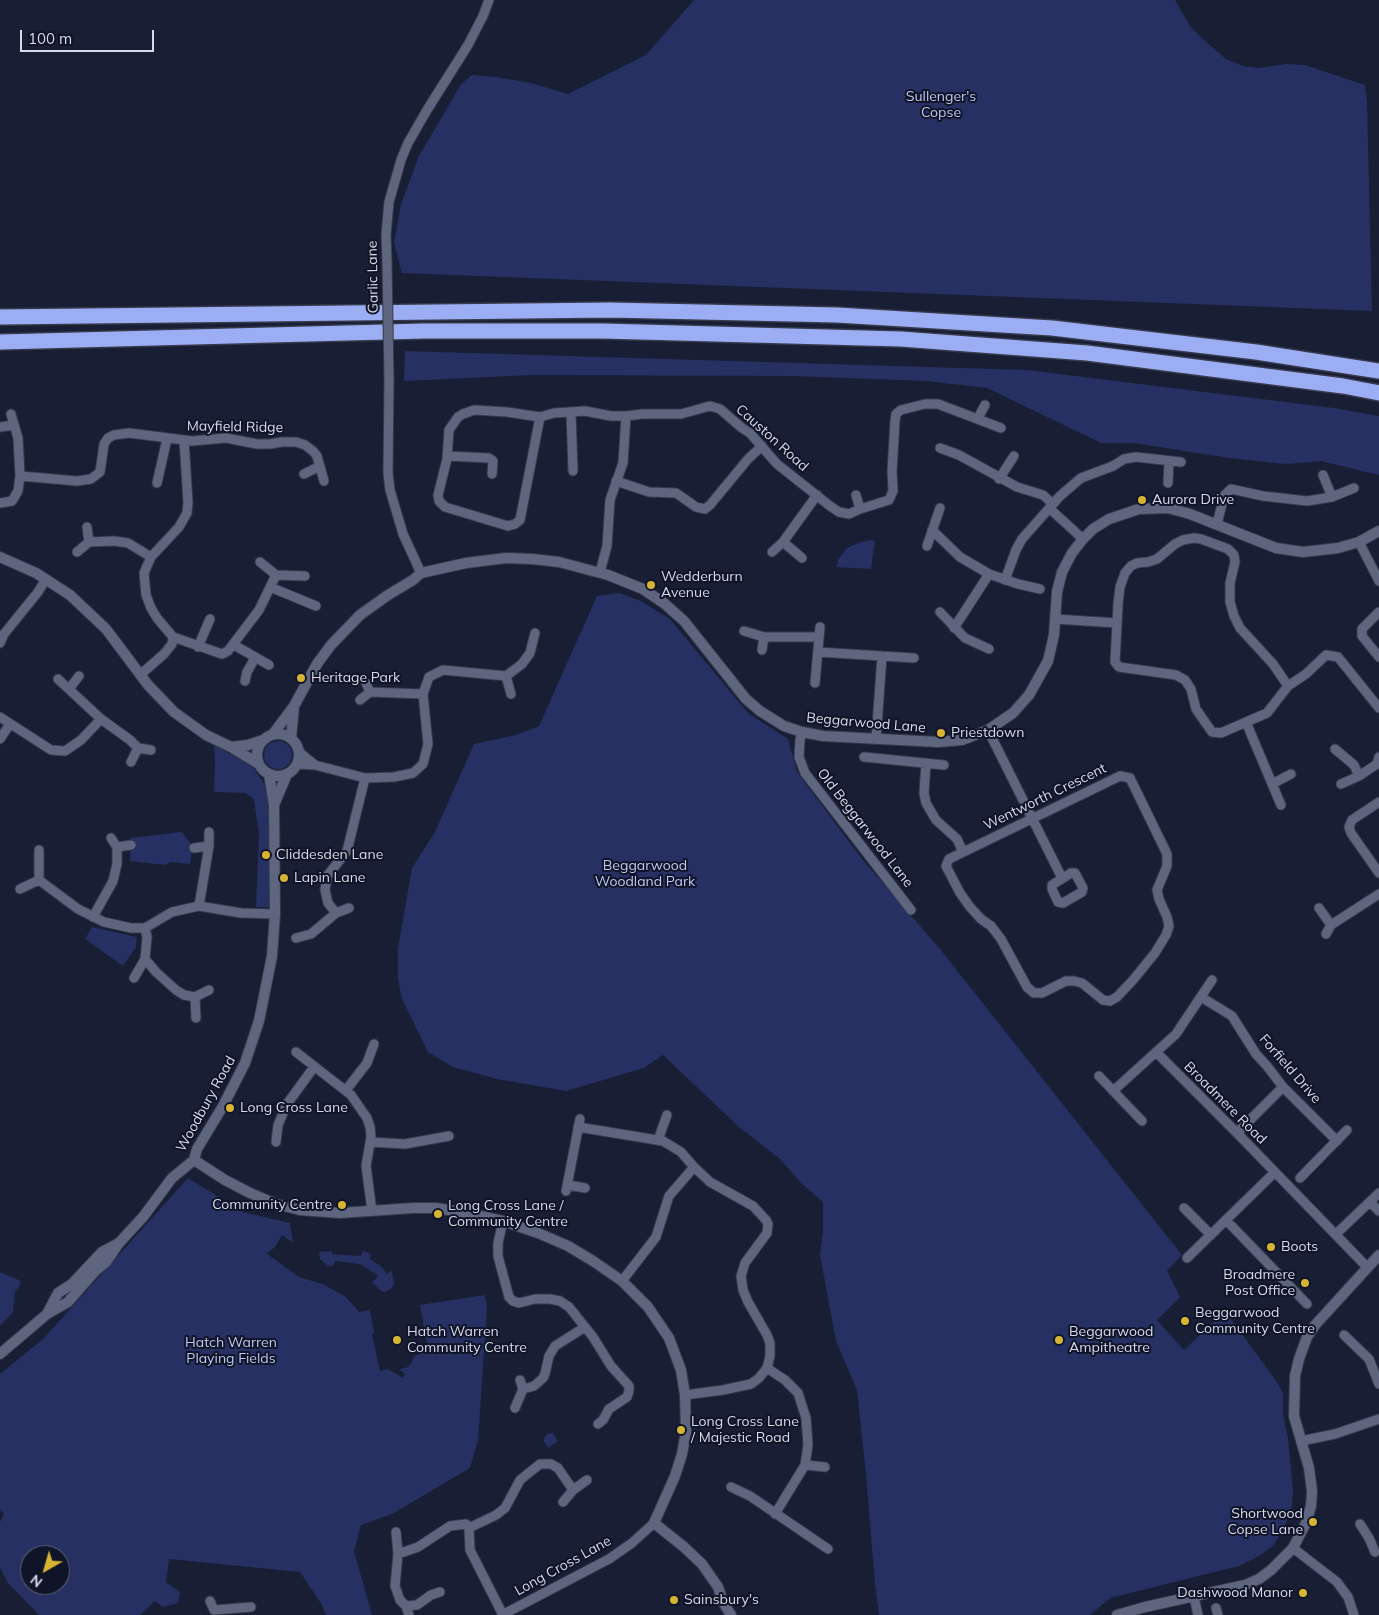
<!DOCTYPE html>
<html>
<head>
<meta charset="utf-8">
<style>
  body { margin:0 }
  #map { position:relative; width:1379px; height:1615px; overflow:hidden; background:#181e33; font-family:Mulish,sans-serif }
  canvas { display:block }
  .north { position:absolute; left:20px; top:1545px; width:50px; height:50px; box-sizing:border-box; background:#101428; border:1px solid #5f6375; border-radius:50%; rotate:218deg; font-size:14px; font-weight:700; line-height:20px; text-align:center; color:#d6dae9 }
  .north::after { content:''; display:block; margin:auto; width:18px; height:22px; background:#d8b434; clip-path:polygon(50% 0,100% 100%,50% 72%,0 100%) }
  .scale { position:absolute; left:20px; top:30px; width:134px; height:22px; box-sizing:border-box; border:2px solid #d6dae9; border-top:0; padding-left:6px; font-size:15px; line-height:18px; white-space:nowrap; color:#d6dae9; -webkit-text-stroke:4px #101428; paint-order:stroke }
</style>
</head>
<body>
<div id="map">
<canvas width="1379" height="1615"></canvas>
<div class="north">N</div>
<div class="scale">100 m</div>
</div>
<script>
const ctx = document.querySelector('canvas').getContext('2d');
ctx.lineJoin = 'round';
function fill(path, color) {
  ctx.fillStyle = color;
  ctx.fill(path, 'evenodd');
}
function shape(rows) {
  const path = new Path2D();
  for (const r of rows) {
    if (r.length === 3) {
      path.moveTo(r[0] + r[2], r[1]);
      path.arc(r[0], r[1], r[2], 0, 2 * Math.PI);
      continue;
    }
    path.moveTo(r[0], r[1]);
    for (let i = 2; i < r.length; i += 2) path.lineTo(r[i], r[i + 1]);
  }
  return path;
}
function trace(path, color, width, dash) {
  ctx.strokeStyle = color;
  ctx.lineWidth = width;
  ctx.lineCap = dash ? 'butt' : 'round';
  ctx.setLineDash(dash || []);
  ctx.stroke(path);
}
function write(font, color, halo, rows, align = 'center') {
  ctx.font = font + ' Mulish,sans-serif';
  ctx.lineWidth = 4;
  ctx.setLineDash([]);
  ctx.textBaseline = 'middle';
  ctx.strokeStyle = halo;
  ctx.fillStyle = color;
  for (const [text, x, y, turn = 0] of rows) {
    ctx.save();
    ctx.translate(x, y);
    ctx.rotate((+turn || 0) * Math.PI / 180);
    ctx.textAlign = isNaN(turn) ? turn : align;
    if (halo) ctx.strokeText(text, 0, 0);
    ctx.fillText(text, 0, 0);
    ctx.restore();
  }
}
fill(shape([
  [694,0,1175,0,1190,26,1205,41,1226,59,1243,66,1258,68,1287,64,1305,65,1365,85,1367,101,1372,311,402,273,394,243,401,204,419,156,461,84,472,75,496,77,531,83,568,94,646,55],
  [405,351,1027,370,1334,408,1379,416,1379,475,1321,461,1285,464,1229,458,1134,443,1101,443,987,388,926,381,793,376,532,375,404,381],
  [870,540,875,541,871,569,836,567,838,560,847,548,858,543],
  [619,593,641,601,670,619,748,713,788,739,797,772,862,859,940,949,1182,1255,1167,1271,1180,1297,1157,1320,1184,1350,1225,1311,1277,1382,1283,1393,1283,1414,1288,1438,1293,1490,1292,1506,1286,1523,1274,1545,1259,1556,1239,1566,1110,1598,1090,1615,879,1615,875,1584,866,1474,857,1390,836,1341,820,1255,823,1230,823,1202,801,1183,780,1159,739,1127,663,1055,644,1068,566,1091,497,1079,453,1067,428,1052,402,999,398,979,398,948,412,868,435,832,474,744,516,735,539,726,597,596],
  [278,755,14],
  [214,745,252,766,265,785,269,805,269,907,256,907,259,834,254,800,250,796,245,793,214,792,215,762],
  [182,832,193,847,190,864,170,862,165,865,130,861,131,838],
  [92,927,137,937,136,947,123,966,85,939],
  [188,1178,243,1212,290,1223,293,1243,282,1235,275,1247,269,1252,266,1253,299,1277,323,1284,346,1297,359,1312,370,1310,374,1333,372,1334,380,1371,388,1369,403,1378,405,1374,399,1369,406,1368,411,1364,415,1356,428,1349,420,1305,485,1295,487,1307,478,1440,470,1468,392,1514,361,1525,354,1551,372,1615,326,1615,322,1605,300,1572,169,1559,166,1582,180,1592,178,1603,163,1607,155,1601,140,1615,39,1615,8,1583,0,1568,0,1522,4,1514,0,1510,0,1374,43,1339],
  [30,1555,60,1555,60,1585,30,1585],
  [331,1251,332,1254,344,1255,361,1256,363,1251,371,1254,370,1259,382,1267,387,1274,392,1270,394,1285,389,1290,384,1292,380,1290,372,1282,378,1277,376,1274,360,1264,335,1261,333,1266,328,1266,320,1259,319,1252],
  [0,1272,21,1281,19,1287,15,1291,13,1312,0,1326],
  [553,1433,558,1441,548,1448,543,1440,547,1434]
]), '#263062');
const minor = shape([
  [387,262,386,235,389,202,401,160,408,143,427,110,468,45,483,16,489,0],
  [389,380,388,473,390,490,403,534,421,573],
  [571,412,573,471],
  [540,417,520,520,515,524,508,526,445,507,439,501,438,495,447,459,449,430,458,417,463,414,474,410,507,412,540,417,554,413,585,411,611,416,626,416,642,414,681,414,710,406,720,409,742,428,750,433,777,464,830,506,839,512,849,514,860,509,889,500,893,491,892,471,895,421,896,414,901,410,925,404,938,404,1001,428],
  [978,418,985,405],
  [0,427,14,425],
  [940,448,959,455,1017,487,1043,495,1053,504],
  [447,456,489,458,493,461,492,474],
  [304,474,320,466],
  [1323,475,1332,497],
  [20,476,77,481,91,479,100,472,104,444,108,438,114,435,129,433,192,441,226,438,257,444,270,444,282,442,296,442,305,445,313,451,317,456,324,481],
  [999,479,1014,456],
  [616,481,649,492,676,493,696,507,705,509,710,505,748,459,762,446],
  [157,483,167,439],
  [1168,483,1169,461],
  [856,495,860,509],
  [0,503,12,501,18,491,20,476,18,438,11,414],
  [1049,508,1083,539],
  [1217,524,1224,496,1231,489,1263,496,1307,501,1332,497,1354,488],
  [87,527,89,542],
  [932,530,960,557,989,574,1018,584,1040,589],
  [783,542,802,558],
  [1359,542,1379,581],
  [927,546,940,508],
  [77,552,89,542,114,541,128,543,151,557],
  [772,552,783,542,817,495],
  [260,562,276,575,305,576],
  [600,572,607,546,610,500,623,463,626,416],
  [1005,580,1016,550,1022,539,1060,496,1081,478,1113,466,1124,459,1136,457,1181,462],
  [270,587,316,606],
  [940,612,965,638,989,649],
  [1379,612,1362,629,1362,636,1379,657],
  [1055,619,1117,623],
  [954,628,989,574],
  [744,631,764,637,819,637],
  [173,637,157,618,151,608,146,595,144,573,151,557,179,527,187,513,188,502,184,440],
  [173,637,222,654,228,651,259,610,276,575],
  [0,643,4,634,38,592,46,579],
  [234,645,269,665],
  [198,647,210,619],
  [762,650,764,637],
  [818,652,914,658],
  [140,675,164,654,172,644,173,637],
  [58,679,101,719,130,740,138,748],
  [245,681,247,672,255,658],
  [815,683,820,627],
  [1288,686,1273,664,1240,628,1234,616,1230,602,1230,583,1235,562,1234,555,1228,549,1201,539,1194,538,1183,540,1175,544,1157,559,1148,562,1137,563,1131,566,1125,573,1120,587,1118,604,1115,662,1119,667,1176,675,1185,680,1191,689,1196,709,1212,732,1221,733,1267,713,1288,686,1306,674,1326,655,1338,657,1379,708],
  [69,689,79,676],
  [370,692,423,694],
  [511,694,506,676,522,664,530,653,535,633],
  [360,700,370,692,366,683],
  [0,717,51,750,65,751,81,740,101,719],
  [1246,722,1281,805],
  [988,730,1062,878],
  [802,732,800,740,799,757,805,773,911,910],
  [0,739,10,724],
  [876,739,882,656],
  [1335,749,1354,765,1359,776],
  [299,752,315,765],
  [864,757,944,765],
  [131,762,138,748,151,750],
  [926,763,924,793,926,803,936,820,957,839,963,852],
  [297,764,315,765,365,778,394,777,413,773,423,764,428,744,423,694,429,677,443,670,506,676],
  [1120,776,1130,778,1167,854,1167,866,1157,890,1159,899,1167,917,1169,926,1166,935,1155,953,1133,980,1117,997,1110,1001,1103,1000,1082,983,1074,981,1066,981,1042,993,1034,993,1027,987,1001,939,991,926,981,919,970,907,960,893,946,866,949,859,1120,776],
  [1272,784,1291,774],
  [1341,784,1359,776,1377,764,1379,757],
  [1379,802,1352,820,1349,827,1351,833,1379,873],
  [117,847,131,845],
  [194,848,209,846],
  [1071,873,1075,873,1083,888,1082,892,1063,903,1058,902,1052,889,1052,885,1071,873],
  [39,880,78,909,104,922,131,928,145,928,172,912,199,906,241,913,275,914],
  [20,889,39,880,39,850],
  [199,906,209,846,209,832],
  [1319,908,1331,925,1326,934],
  [336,913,328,903,325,890,327,876,347,851,365,778],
  [93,917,113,881,117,864,117,847,111,838],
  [1331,925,1379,894],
  [296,938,311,934,336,913,349,908],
  [145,959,156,972,176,990,184,995,195,997],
  [134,978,145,959,147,937,145,928],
  [1201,997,1232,1016,1256,1054,1267,1066,1283,1087,1337,1141],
  [196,1018,195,997,209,990],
  [296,1052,351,1095,367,1118,370,1127,371,1137,366,1166,372,1211],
  [1157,1053,1237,1133,1367,1267],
  [1099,1076,1142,1121],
  [346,1090,367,1063,374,1044],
  [1113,1091,1176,1034,1212,980],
  [578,1127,663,1141,681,1152,694,1167],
  [1237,1133,1283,1087],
  [658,1140,667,1115],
  [276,1142,278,1125,287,1104,314,1067],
  [370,1142,405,1144,449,1136],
  [1300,1178,1347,1130],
  [568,1185,585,1188],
  [566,1191,580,1119],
  [1370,1202,1379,1211],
  [1184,1208,1211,1235],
  [1226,1220,1307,1304],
  [503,1221,498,1243,498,1256,509,1297,513,1301,519,1303,535,1299,550,1299,560,1301,569,1307,593,1337,611,1366,629,1386,629,1391,627,1397,609,1409,603,1420,598,1424],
  [1336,1234,1379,1193],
  [1187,1258,1275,1172],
  [622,1281,656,1237,669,1196,694,1167,710,1182,753,1206,766,1220,768,1224,767,1233,745,1263,741,1276,743,1290,748,1302,767,1335,770,1343,770,1356,767,1368,759,1378,751,1384,723,1390,685,1395],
  [1344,1335,1369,1359,1379,1384],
  [767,1368,785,1380,798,1393,806,1418,808,1445,805,1465,775,1514],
  [523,1389,534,1386,543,1378,545,1374,549,1356,555,1346,585,1327],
  [515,1408,523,1389,520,1380],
  [1301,1441,1335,1434,1379,1419],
  [805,1465,825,1467],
  [731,1487,750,1496,828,1549],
  [563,1502,573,1490,587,1480],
  [1360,1524,1369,1538,1375,1552],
  [469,1528,496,1515,505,1508,520,1480,540,1464,551,1464,558,1468,573,1490],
  [396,1532,398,1554,395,1586,400,1600,406,1606,409,1615],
  [1293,1548,1337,1582,1348,1597,1354,1615],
  [398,1554,418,1547,450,1526,466,1524,469,1528,470,1550,503,1615],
  [1194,1597,1198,1615],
  [210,1601,214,1610,251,1607],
  [406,1606,417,1605,431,1595,440,1592],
  [1216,1608,1218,1615],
  [502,1615,609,1559,632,1543,654,1523]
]);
const tertiary = shape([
  [0,557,36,573,70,595,106,629,148,685,174,712,206,735,231,747,259,764],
  [278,755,21],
  [273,734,294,706,317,664,331,645,360,615,388,595,413,580,421,573,466,563,506,558,532,559,559,562,608,575,643,589,665,604,684,621,746,699,760,711,784,726,802,732,823,736,938,742,962,740,988,730,1013,713,1029,695,1048,661,1054,635,1057,592,1062,572,1072,553,1083,539,1093,529,1109,519,1139,509,1168,508,1190,514,1276,548,1303,552,1338,548,1359,542,1379,531],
  [291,738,294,707],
  [231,747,248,745,263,740],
  [274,805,287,774],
  [194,1160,225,1180,250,1193,276,1204,300,1210,340,1213,413,1208,436,1208,473,1214,503,1221,538,1233,568,1246,593,1261,622,1281,648,1307,669,1338,681,1370,685,1395,686,1432,682,1454,675,1476,654,1523,684,1547,702,1564,718,1587,723,1602,731,1615],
  [47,1314,58,1293,72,1284,102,1252,119,1243],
  [0,1354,47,1314,68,1302,96,1270,106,1262,119,1243,143,1217,172,1178,194,1160,197,1149,223,1106,245,1063,259,1021,272,956,275,914,274,805,269,774],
  [1117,1615,1145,1607,1245,1585,1259,1579,1271,1570,1293,1548,1306,1523,1311,1506,1312,1491,1309,1468,1294,1416,1295,1376,1299,1359,1307,1337,1316,1324,1379,1255]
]);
const motorway = shape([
  [0,317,610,310,837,315,1052,328,1256,352,1379,371],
  [0,342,424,331,603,331,901,339,1087,353,1343,386,1379,393]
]);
trace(minor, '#373a4c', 11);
trace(tertiary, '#373a4c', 12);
trace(motorway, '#373a4c', 18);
trace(minor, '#5e667f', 9);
trace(tertiary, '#5e667f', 10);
trace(motorway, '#9baef4', 15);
const minorBridge = shape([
  [387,262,389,380]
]);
trace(minorBridge, '#373a4c', 11, []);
trace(minorBridge, '#5e667f', 9);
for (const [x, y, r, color] of [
  [1142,500,5,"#d8b434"],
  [651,585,5,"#d8b434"],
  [301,678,5,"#d8b434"],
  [941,733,5,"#d8b434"],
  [266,855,5,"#d8b434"],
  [284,878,5,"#d8b434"],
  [230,1108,5,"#d8b434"],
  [342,1205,5,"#d8b434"],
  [438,1214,5,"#d8b434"],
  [1271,1247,5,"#d8b434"],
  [1305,1283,5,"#d8b434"],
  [1185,1321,5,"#d8b434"],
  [397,1340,5,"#d8b434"],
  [1059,1340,5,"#d8b434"],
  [681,1430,5,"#d8b434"],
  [1313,1522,5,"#d8b434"],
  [1303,1593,5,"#d8b434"],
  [674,1600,5,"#d8b434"]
]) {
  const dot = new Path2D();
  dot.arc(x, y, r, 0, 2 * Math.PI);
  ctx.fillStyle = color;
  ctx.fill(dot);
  trace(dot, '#101428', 2);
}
write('14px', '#bec9ef', '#101428', [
  ["Sullenger's",941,97],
  ["Copse",941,113],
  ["Beggarwood",645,866],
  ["Woodland Park",645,882],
  ["Hatch Warren",231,1343],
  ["Playing Fields",231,1359]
]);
write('14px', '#d6dae9', '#101428', [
  ["Garlic Lane",373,277,-91],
  ["Mayfield Ridge",235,427,1],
  ["Causton Road",772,438,42],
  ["Beggarwood Lane",866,723,5],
  ["Wentworth Crescent",1045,797,-26],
  ["Old Beggarwood Lane",865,828,52],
  ["Forfield Drive",1290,1069,49],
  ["Broadmere Road",1225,1103,45],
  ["Woodbury Road",206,1104,-61],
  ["Long Cross Lane",563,1566,-29]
]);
write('14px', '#d6dae9', '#101428', [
  ["Aurora Drive",1152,500],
  ["Wedderburn",661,577],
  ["Avenue",661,593],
  ["Heritage Park",311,678],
  ["Priestdown",951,733],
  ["Cliddesden Lane",276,855],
  ["Lapin Lane",294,878],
  ["Long Cross Lane",240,1108],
  ["Community Centre",332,1205,"right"],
  ["Long Cross Lane /",448,1206],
  ["Community Centre",448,1222],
  ["Boots",1281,1247],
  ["Broadmere",1295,1275,"right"],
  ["Post Office",1295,1291,"right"],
  ["Beggarwood",1195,1313],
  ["Community Centre",1195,1329],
  ["Hatch Warren",407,1332],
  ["Community Centre",407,1348],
  ["Beggarwood",1069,1332],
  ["Ampitheatre",1069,1348],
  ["Long Cross Lane",691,1422],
  ["/ Majestic Road",691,1438],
  ["Shortwood",1303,1514,"right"],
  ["Copse Lane",1303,1530,"right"],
  ["Dashwood Manor",1293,1593,"right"],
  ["Sainsbury's",684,1600]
], 'left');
</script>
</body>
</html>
